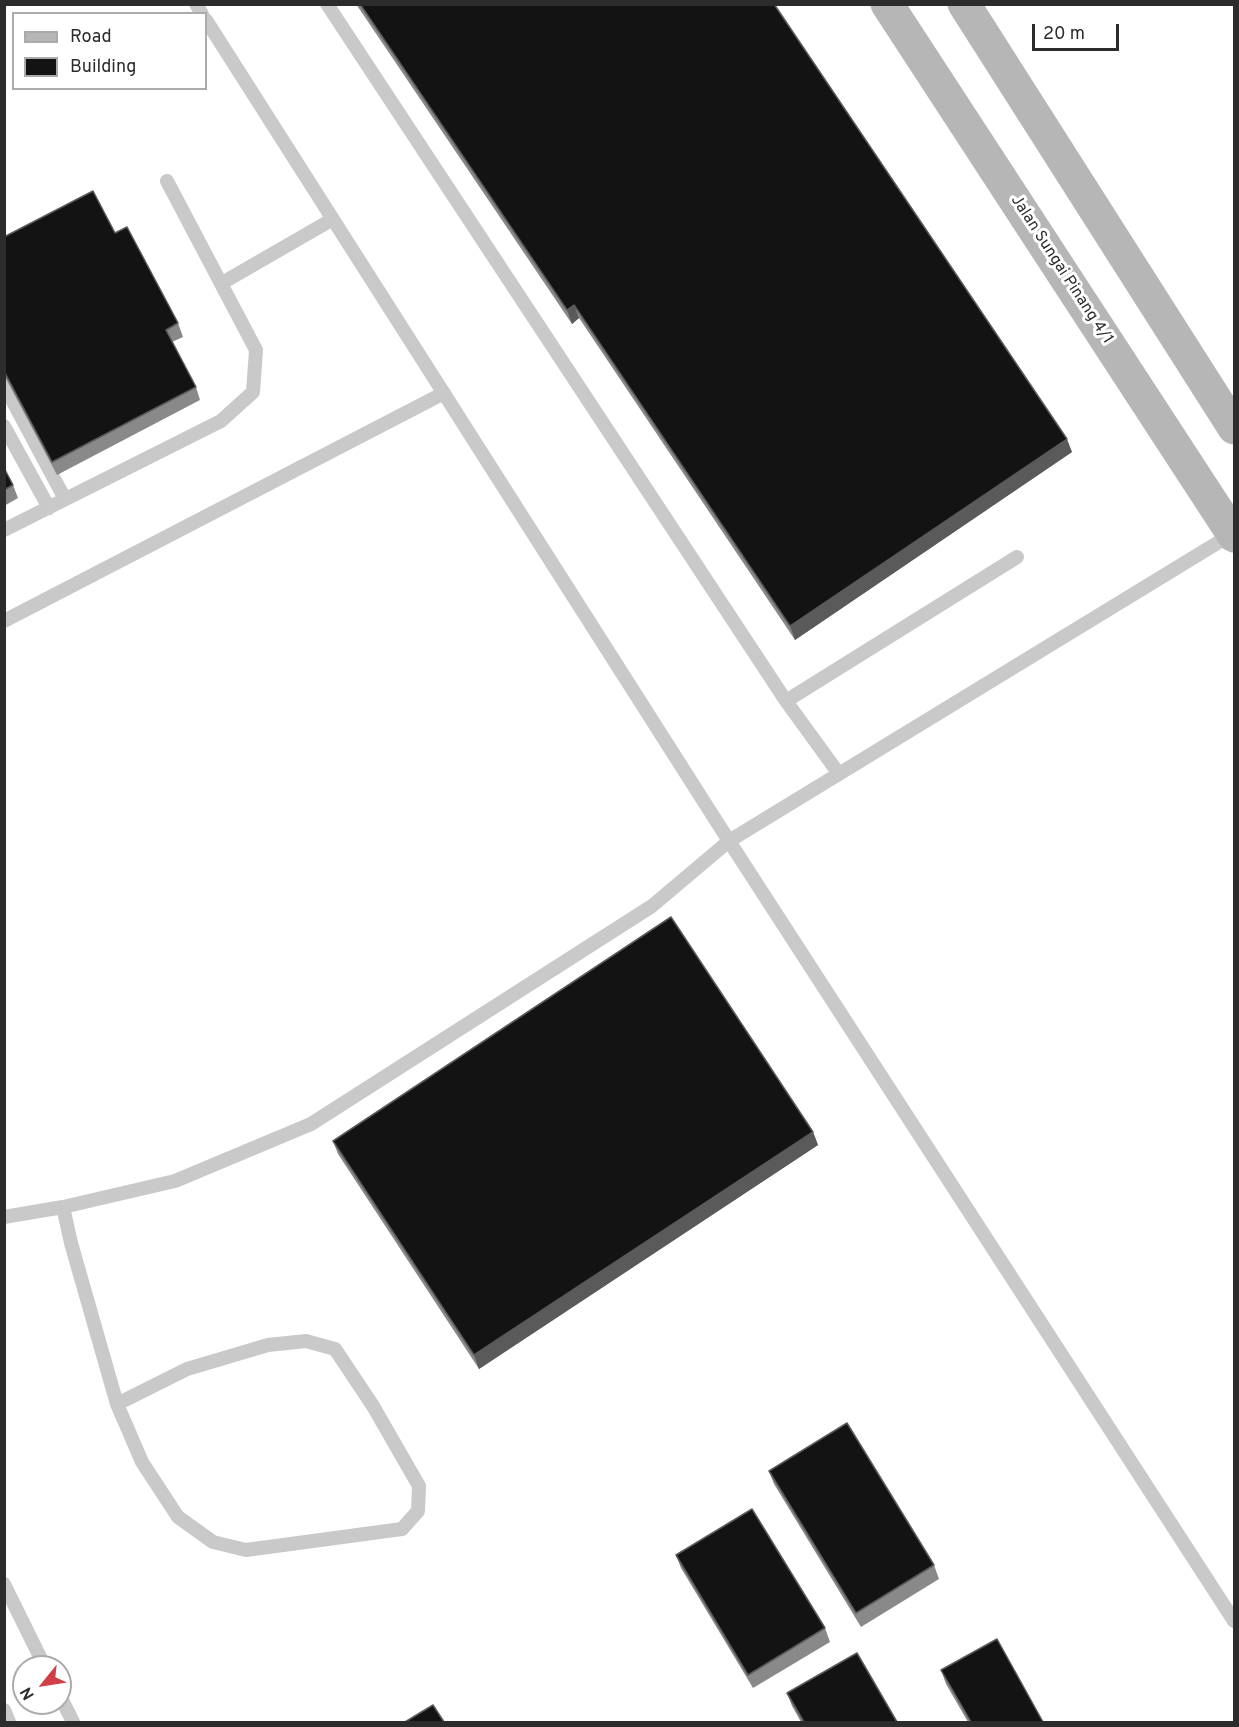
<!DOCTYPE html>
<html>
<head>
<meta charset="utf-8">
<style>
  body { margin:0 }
  #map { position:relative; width:1239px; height:1727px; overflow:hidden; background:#fff; font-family:Overpass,sans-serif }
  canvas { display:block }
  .frame { position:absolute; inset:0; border:6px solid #2c2c2c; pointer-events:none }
  .legend { position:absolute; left:12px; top:12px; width:195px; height:78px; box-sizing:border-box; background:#fff; border:2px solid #ababab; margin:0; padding:8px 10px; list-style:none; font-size:18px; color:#2c2c2c }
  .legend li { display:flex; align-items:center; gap:12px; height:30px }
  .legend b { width:30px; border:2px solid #ababab }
  .north { position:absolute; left:12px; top:1655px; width:60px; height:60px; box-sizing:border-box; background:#fff; border:2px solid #ababab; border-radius:50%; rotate:240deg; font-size:16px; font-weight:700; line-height:24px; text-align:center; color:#2c2c2c }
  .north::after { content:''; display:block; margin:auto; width:21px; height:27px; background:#d14046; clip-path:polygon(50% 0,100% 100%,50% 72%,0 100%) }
  .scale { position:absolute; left:1032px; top:24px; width:87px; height:27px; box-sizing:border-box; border:3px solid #2c2c2c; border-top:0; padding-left:8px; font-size:18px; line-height:21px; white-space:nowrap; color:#2c2c2c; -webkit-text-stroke:4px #fff; paint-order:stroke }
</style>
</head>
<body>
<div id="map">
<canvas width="1239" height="1727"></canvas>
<div class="frame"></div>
<ul class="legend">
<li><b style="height:8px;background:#b6b6b6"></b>Road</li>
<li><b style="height:16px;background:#131313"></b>Building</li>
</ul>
<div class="north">N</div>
<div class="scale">20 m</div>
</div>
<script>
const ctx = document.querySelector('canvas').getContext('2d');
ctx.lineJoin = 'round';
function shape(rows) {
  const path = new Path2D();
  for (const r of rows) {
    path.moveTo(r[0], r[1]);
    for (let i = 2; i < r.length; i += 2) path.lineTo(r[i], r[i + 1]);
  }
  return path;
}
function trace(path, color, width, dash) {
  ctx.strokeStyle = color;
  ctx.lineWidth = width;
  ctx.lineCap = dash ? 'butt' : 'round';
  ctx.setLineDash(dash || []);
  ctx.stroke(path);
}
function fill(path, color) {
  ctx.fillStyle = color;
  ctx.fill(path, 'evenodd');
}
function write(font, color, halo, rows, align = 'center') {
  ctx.font = font + ' Overpass,sans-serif';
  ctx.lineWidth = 6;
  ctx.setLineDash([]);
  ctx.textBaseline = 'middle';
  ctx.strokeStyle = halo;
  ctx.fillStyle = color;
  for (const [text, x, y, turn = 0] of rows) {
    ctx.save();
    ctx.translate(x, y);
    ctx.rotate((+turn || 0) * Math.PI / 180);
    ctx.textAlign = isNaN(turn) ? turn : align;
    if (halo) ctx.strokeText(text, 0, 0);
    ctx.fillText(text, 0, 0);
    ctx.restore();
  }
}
trace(shape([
  [196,4,202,14],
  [327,4,786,701,839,774],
  [206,20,729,841,1234,1621],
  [222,283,333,219],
  [4,385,65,499],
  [4,426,49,508],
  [4,530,221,421,253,392,256,350,167,181],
  [4,621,444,393],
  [786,701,1017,557],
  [63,1207,71,1243,117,1404,142,1462,178,1517,213,1542,246,1550,402,1529,418,1511,419,1486,373,1406,335,1349,306,1341,268,1345,187,1369,117,1404],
  [4,1217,63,1207,175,1181,311,1124,652,906,729,841,1232,534],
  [4,1584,45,1667],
  [60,1696,73,1722],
  [4,1710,9,1722]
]), '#c9c9c9', 14);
trace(shape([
  [887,4,1234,536],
  [964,4,1234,428]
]), '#b6b6b6', 33);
fill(shape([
  [356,4,774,4,1072,452,795,640,579,318,572,324],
  [115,233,178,323,183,337,172,342,196,387,200,400,57,475,4,375,4,237],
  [4,468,13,485,18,498,4,506],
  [813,1132,818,1145,479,1369,338,1154,333,1141],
  [769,1471,934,1565,939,1579,861,1627,774,1484],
  [676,1555,825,1628,830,1642,753,1688,681,1568],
  [941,1670,1043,1722,968,1722,946,1684],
  [787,1693,897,1722,801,1722,792,1706]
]), '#898989');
fill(shape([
  [574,305,579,318,572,324,567,310],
  [1067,439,1072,452,795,640,790,626],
  [813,1132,818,1145,479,1369,474,1355]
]), '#5a5a5a');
const building = shape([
  [360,4,774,4,1067,439,790,626,574,305,567,310,360,4],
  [93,191,115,233,127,227,178,323,166,330,196,387,52,462,4,371,4,237,93,191],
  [4,468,13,485,4,490,4,468],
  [671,917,813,1132,474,1355,333,1141,671,917],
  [847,1423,934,1565,856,1613,769,1471,847,1423],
  [752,1509,825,1628,748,1675,676,1555,752,1509],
  [997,1639,1043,1722,971,1722,941,1670,997,1639],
  [857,1653,897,1722,804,1722,787,1693,857,1653],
  [433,1705,444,1722,405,1722,433,1705]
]);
fill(building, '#131313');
trace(building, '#5a5a5a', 1.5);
write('16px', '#2c2c2c', '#fff', [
  ["Jalan Sungai Pinang 4/1",1061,270,57]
]);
</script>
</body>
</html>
